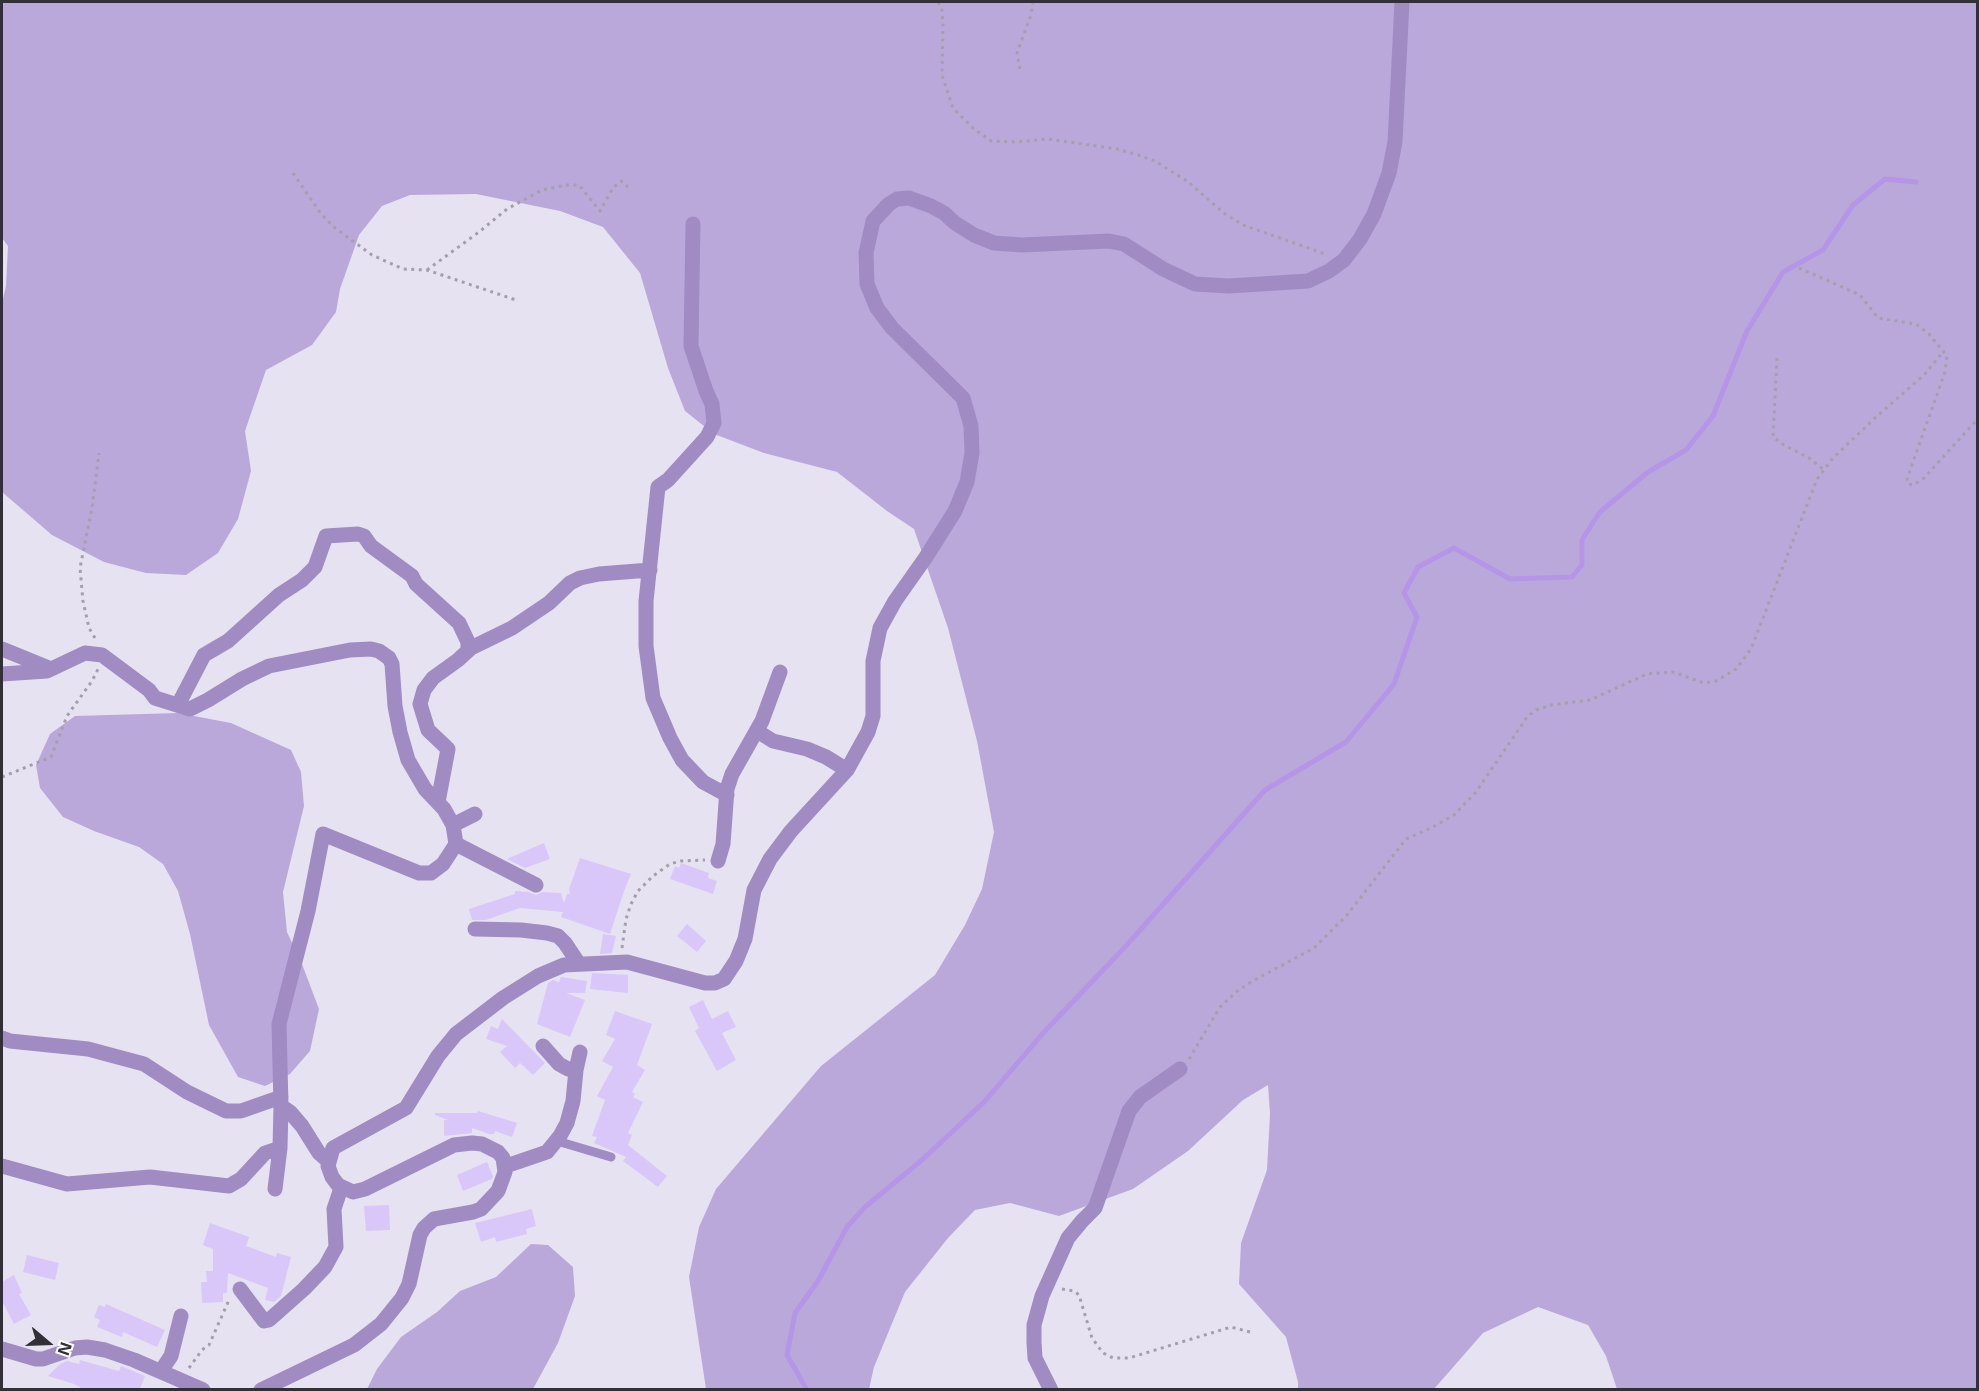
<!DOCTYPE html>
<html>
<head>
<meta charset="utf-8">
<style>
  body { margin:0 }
  #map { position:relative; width:1979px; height:1391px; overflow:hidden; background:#e7e2f1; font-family:"Noto Sans",sans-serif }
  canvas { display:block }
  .frame { position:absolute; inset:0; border:3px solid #323036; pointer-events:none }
  .north { position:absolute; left:18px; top:1313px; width:60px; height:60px; -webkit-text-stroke:4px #fff; paint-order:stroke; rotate:109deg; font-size:16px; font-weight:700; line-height:24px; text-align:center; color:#323036 }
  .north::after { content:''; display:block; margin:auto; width:21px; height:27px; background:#323036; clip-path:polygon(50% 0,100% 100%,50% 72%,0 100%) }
</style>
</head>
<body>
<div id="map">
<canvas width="1979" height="1391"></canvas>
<div class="frame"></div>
<div class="north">N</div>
</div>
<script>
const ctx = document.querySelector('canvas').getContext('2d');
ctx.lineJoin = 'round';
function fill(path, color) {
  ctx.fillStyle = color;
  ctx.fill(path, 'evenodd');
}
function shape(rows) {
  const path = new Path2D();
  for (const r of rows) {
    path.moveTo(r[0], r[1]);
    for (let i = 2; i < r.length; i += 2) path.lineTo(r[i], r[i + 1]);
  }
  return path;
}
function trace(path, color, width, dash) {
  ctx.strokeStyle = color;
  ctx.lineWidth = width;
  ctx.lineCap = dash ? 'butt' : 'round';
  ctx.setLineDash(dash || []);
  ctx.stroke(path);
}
fill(shape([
  [2,2,1977,2,1977,1389,1617,1389,1606,1356,1588,1325,1538,1307,1483,1333,1434,1389,1298,1389,1298,1382,1286,1337,1239,1284,1241,1243,1267,1170,1270,1114,1268,1085,1243,1100,1188,1151,1133,1189,1059,1216,1010,1203,975,1210,948,1238,905,1292,874,1367,869,1389,706,1389,689,1277,699,1227,716,1189,821,1066,935,975,965,925,982,889,994,832,977,741,948,628,914,529,887,511,837,472,764,453,714,434,685,411,668,368,640,273,603,227,560,211,476,194,410,195,382,206,359,235,340,289,336,312,312,345,266,370,245,431,251,471,238,519,218,553,186,575,146,573,104,562,52,535,2,492,2,303,6,286,8,246,2,238],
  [178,713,231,723,291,750,301,772,304,806,283,892,287,932,302,964,319,1009,310,1051,290,1074,265,1086,238,1077,209,1025,190,934,178,891,163,864,139,847,94,831,63,817,40,788,36,765,50,734,75,716],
  [531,1244,548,1245,573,1267,575,1296,558,1343,533,1389,367,1389,377,1369,401,1337,437,1312,460,1291,496,1277]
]), '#bba8db');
trace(shape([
  [807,1390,787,1355,795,1313,818,1281,847,1227,865,1207,922,1160,985,1101,1044,1032,1125,947,1265,790,1346,742,1394,684,1417,617,1404,593,1418,567,1454,548,1510,579,1572,577,1582,565,1582,540,1600,512,1648,472,1686,450,1713,416,1747,331,1783,272,1823,250,1853,205,1885,179,1916,182]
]), '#b595e7', 5);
fill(shape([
  [544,843,550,859,525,868,507,859],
  [580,858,631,874,624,891,610,934,561,917,563,912,520,908,486,920,472,920,469,909,515,894,515,891,528,892,536,895,542,892,561,893,564,903,567,894,570,894,569,889],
  [681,863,709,873,708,878,717,881,713,894,670,879,675,866,679,868],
  [687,924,706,941,697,952,677,936],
  [603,934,616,936,612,953,600,954],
  [592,973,628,975,628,993,590,989],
  [561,977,587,981,585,993,566,993,585,1000,570,1037,537,1024,548,983,553,980,559,982],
  [703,1000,712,1019,728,1011,736,1027,722,1033,736,1060,717,1071,695,1031,699,1028,689,1007],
  [615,1011,652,1024,637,1065,645,1070,632,1092,635,1094,633,1097,643,1102,628,1133,632,1135,628,1145,667,1176,658,1187,623,1161,626,1157,594,1143,597,1137,592,1136,605,1100,597,1096,613,1067,602,1061,615,1039,606,1035],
  [502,1019,545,1063,533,1075,520,1063,515,1068,500,1052,507,1046,486,1039,491,1026,498,1029],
  [478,1111,517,1123,512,1137,495,1131,494,1134,489,1134,472,1128,472,1133,444,1136,444,1120,448,1120,435,1115,435,1113,477,1113],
  [487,1162,493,1176,492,1179,463,1191,457,1175],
  [389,1205,390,1230,366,1231,364,1206],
  [532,1209,536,1226,526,1229,527,1234,496,1242,495,1237,481,1242,475,1223],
  [210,1223,249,1237,246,1246,276,1257,277,1253,291,1257,281,1296,274,1302,265,1300,268,1288,228,1273,227,1293,223,1293,223,1302,202,1303,201,1282,207,1282,206,1271,213,1271,213,1249,203,1245],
  [27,1255,59,1263,55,1280,23,1272],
  [14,1275,22,1293,19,1294,31,1315,14,1324,2,1301,2,1282],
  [106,1304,165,1330,157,1347,123,1332,122,1337,97,1327,100,1320,94,1317,99,1305,105,1307],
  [80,1360,119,1371,121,1366,145,1376,140,1389,79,1389,80,1387,74,1384,48,1376,60,1364,67,1361,79,1364]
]), '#d9c7fa');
trace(shape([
  [938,2,942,10,943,25,942,75,953,108,973,128,991,141,1016,142,1048,139,1117,149,1135,154,1155,161,1187,181,1225,214,1243,225,1325,254],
  [1020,69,1017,53,1031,15,1033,2],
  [293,173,321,214,335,228,372,255,403,269,427,270,516,300],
  [1799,268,1860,295,1878,318,1916,324,1929,334,1947,356,1945,372,1907,479,1908,484,1913,485,1924,478,1974,423,1978,421],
  [427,270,479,232,507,209,542,190,566,185,579,185,600,211,613,188,621,181,628,187],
  [1777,358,1773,437,1784,445,1809,458,1824,470],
  [95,638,89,628,83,601,80,568,92,508,99,453],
  [2,777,51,757,67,716,92,681,98,669],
  [622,948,626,919,631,904,638,891,653,876,670,864,681,861,705,860],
  [1189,1059,1220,1007,1236,992,1251,982,1314,948,1347,915,1406,839,1431,828,1454,815,1476,792,1527,717,1536,710,1551,705,1590,700,1647,674,1673,672,1704,683,1716,681,1736,669,1751,649,1817,479,1833,458,1875,418,1924,375,1943,352],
  [1062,1289,1074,1291,1079,1295,1092,1338,1103,1353,1113,1358,1129,1358,1231,1327,1250,1332],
  [189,1368,202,1350,209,1345,229,1300]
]), '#a39fab', 3, [3, 4.5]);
trace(shape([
  [557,1141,611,1157]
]), '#a08cc2', 9);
trace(shape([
  [693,224,691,346,706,391,712,404,714,423,707,437,668,480,658,487,646,601,646,646,653,698,670,738,682,760,703,782,727,795],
  [2,649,51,669],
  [2,674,47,671,85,653,102,655,149,690,155,698,190,709,208,700,242,679,269,666,350,650,371,649,379,651,389,658,392,664,395,706,400,732,408,760,425,789,444,809,453,825,456,844,443,864,431,873,419,873,323,834,308,911,279,1024,281,1106,280,1148,275,1189],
  [178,705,204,655,228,641,279,595,302,580,315,567,326,536,358,534,364,536,371,546,412,576,416,584,459,623,468,642,468,650],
  [757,731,773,741,807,749,826,757,847,770],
  [438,802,448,749,428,730,420,704,424,690,433,678,458,660,471,648,512,628,549,603,570,583,580,578,599,574,650,570],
  [453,825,475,814],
  [456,844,536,885],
  [718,861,723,844,727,789,732,774,762,721,780,672],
  [475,929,521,930,547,933,558,936,565,943,579,964],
  [2,1038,10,1041,88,1049,144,1064,187,1092,226,1111,241,1111,281,1097],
  [543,1046,559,1064,568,1069,576,1070],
  [281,1106,290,1112,302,1126,319,1153,328,1161],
  [2,1166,67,1184,150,1177,229,1186,241,1179,265,1153,280,1148],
  [506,1166,547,1152,560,1136,567,1123,573,1101,576,1070,580,1052],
  [240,1289,264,1321,269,1320,304,1289,325,1267,336,1247,334,1209,341,1188],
  [2,1349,36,1359,43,1359,75,1348,87,1347,105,1350,134,1360,203,1390],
  [161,1371,171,1356,181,1316],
  [261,1390,354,1345,381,1324,402,1298,409,1284,420,1235,424,1228,434,1219,473,1212,481,1209,498,1191,505,1172,503,1158,498,1152,482,1144,472,1143,454,1145,365,1189,353,1192,338,1185,332,1177,328,1166,333,1148,406,1108,438,1056,456,1034,503,998,538,976,564,965,627,962,705,983,715,983,724,979,736,961,745,939,754,890,770,859,791,831,847,770,868,732,873,716,873,661,880,628,895,601,926,557,955,511,967,482,972,453,971,426,963,398,892,328,877,308,867,284,866,253,873,221,889,204,897,199,909,198,931,206,944,213,955,223,974,235,994,243,1022,245,1109,241,1124,244,1163,269,1195,284,1229,286,1308,281,1329,271,1344,260,1360,239,1374,214,1389,173,1395,142,1402,2],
  [1051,1390,1035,1358,1034,1342,1034,1325,1042,1296,1068,1238,1082,1221,1095,1208,1129,1111,1140,1097,1180,1069]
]), '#a08cc2', 15);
</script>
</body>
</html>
